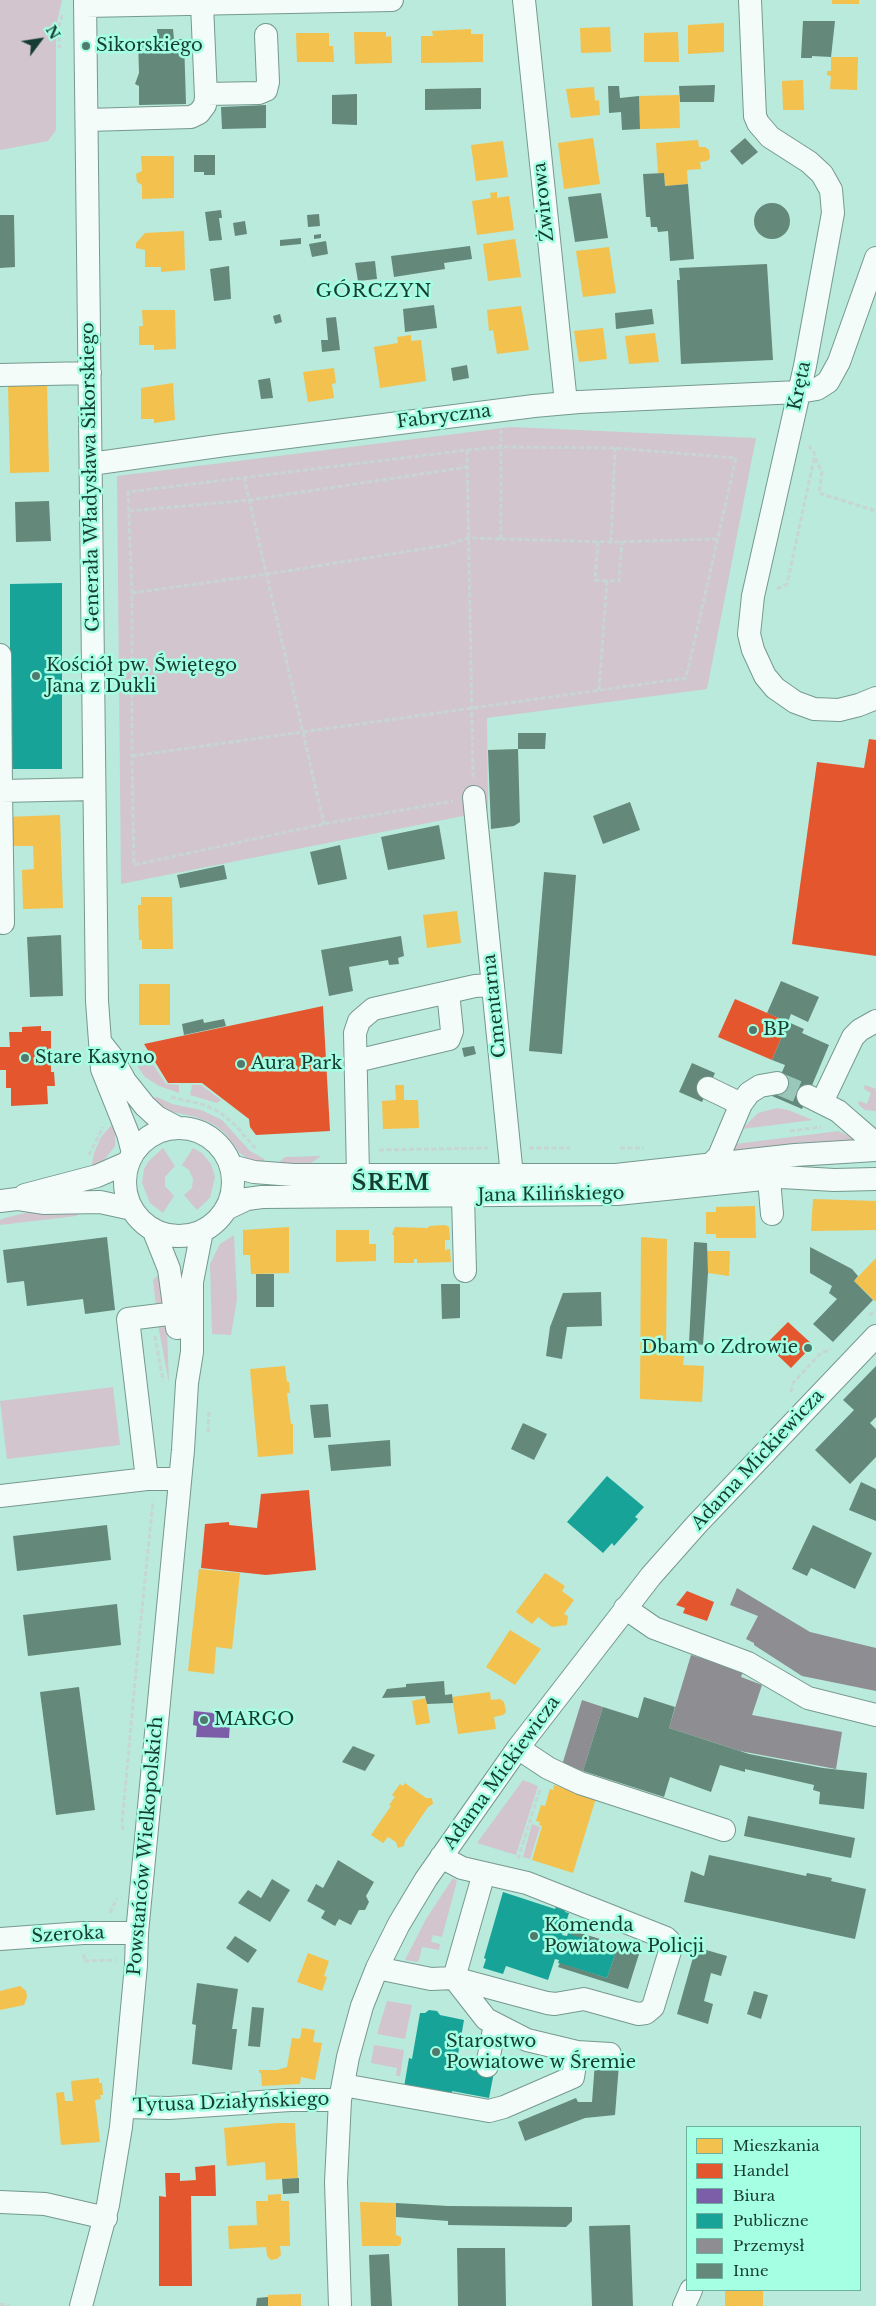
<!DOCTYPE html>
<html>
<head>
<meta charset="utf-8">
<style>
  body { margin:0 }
  #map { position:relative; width:876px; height:2306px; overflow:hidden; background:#b9eadb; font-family:"Libre Baskerville",serif }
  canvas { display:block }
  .legend { position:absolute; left:686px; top:2126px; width:175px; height:165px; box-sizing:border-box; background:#a4ffe3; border:1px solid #6cb19d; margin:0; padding:6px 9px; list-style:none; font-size:15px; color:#173d33 }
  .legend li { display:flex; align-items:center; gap:10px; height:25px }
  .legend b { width:25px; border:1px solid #6cb19d }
  .north { position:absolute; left:15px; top:15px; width:50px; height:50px; -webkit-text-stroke:4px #a4ffe3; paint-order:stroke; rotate:59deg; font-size:14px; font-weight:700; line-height:20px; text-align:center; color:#173d33 }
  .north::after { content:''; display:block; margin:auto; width:18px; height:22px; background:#173d33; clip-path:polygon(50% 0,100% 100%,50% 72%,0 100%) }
</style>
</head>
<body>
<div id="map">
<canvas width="876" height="2306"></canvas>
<ul class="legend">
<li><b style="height:14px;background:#f2c14e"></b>Mieszkania</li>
<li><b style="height:14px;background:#e4572e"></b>Handel</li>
<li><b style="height:14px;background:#7b5ea7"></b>Biura</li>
<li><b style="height:14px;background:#17a398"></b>Publiczne</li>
<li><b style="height:14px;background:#8d8d92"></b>Przemysł</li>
<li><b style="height:14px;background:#64887a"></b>Inne</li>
</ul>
<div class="north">N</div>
</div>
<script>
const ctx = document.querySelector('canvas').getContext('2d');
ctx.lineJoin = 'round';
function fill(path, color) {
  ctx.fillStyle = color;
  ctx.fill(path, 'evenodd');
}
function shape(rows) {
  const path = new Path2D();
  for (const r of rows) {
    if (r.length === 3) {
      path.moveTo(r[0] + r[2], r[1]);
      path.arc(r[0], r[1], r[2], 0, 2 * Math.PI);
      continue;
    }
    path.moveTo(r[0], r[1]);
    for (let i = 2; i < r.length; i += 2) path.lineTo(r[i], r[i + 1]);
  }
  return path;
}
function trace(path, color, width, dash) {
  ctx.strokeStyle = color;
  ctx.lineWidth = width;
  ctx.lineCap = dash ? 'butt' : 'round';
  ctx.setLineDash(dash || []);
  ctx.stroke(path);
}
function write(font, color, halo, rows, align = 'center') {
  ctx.font = font + ' "Libre Baskerville",serif';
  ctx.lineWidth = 5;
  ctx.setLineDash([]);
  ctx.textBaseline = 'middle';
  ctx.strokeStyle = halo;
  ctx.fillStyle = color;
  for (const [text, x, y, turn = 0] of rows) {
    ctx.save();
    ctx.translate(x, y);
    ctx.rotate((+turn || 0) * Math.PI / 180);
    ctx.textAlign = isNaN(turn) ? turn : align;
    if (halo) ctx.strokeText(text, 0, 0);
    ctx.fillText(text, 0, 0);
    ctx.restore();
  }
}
fill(shape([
  [0,0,62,0,56,27,56,130,48,141,0,150],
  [511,427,756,438,707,689,487,718,488,811,121,884,117,476],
  [148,1057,166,1084,179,1085,179,1093,159,1086,145,1077,136,1064],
  [192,1085,201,1085,221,1100,217,1103,190,1095],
  [865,1085,876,1089,876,1111,865,1110,858,1104,859,1101,867,1104,871,1093,864,1089],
  [157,1097,172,1104,201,1110,222,1120,250,1151,264,1159,264,1166,251,1161,240,1153,225,1133,213,1124,196,1117,164,1110,149,1099],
  [777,1108,788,1110,813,1120,742,1129,758,1113],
  [115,1121,115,1146,102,1163,91,1169,94,1153,101,1137],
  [839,1131,858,1141,731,1156,735,1144],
  [163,1148,175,1166,165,1177,165,1186,174,1196,163,1213,150,1203,142,1183,144,1169,148,1162],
  [193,1148,202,1153,211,1164,215,1177,210,1198,197,1210,184,1195,192,1188,193,1179,189,1170,182,1165],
  [321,1156,308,1165,278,1163,285,1157],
  [29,1212,80,1213,76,1216,0,1225,0,1220,5,1218],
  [234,1235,237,1299,231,1335,212,1334,210,1264,220,1244],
  [163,1275,163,1303,156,1306,153,1280,157,1276],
  [158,1325,164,1327,167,1331,169,1383],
  [113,1387,120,1445,7,1459,0,1401],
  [523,1780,538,1786,516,1855,477,1843],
  [532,1824,540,1827,530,1859,523,1857],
  [453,1878,457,1881,442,1937,433,1935,431,1942,440,1944,439,1950,422,1947,419,1960,417,1962,405,1960,426,1919],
  [387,2001,412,2005,405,2039,377,2034],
  [374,2045,404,2050,400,2076,396,2076,397,2068,371,2063]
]), '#d2c5cd');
fill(shape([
  [832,0,859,0,859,4,832,4],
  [724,23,724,52,688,54,688,25],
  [610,27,611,52,581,53,580,28],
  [471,29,471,34,483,34,483,62,421,63,421,36,433,36,432,31],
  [354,32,386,32,386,37,391,36,392,63,355,64],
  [678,32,679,62,644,62,644,33],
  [296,33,329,33,329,46,333,46,334,62,297,62],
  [831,57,858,57,857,90,830,89,831,76,827,75,827,71,831,71],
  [803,80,804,110,783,110,782,81],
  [594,87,595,101,599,100,600,115,571,118,566,89],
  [679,95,680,128,640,129,639,96],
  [593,138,600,184,564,189,558,143],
  [698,140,699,147,705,147,709,150,710,158,707,161,700,162,701,169,687,170,688,184,665,186,664,173,658,173,656,143],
  [503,141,508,177,476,181,471,145],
  [141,156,174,156,174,198,142,199,142,185,137,182,136,174,142,171],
  [497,192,497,198,509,196,514,230,477,235,472,201,491,198,490,193],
  [184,231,185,270,161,272,161,267,145,267,145,250,136,248,136,243,145,233],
  [515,239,521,277,488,281,483,244],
  [609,247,616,293,583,297,576,251],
  [521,306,529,350,497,354,493,330,489,331,487,310],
  [142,310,175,310,176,349,154,350,154,345,139,345,139,326,143,326],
  [603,328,607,359,579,362,574,331],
  [655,333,659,362,629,364,625,336],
  [411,335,411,341,421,340,426,381,380,388,374,347,398,343,397,337],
  [334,368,336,383,332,384,334,398,308,402,303,372],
  [173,383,175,420,154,423,154,419,141,419,141,388],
  [47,384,49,472,10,473,8,385],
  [60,815,63,908,23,909,22,870,34,869,33,846,7,846,6,817],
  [141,897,172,897,173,949,142,949,142,940,139,940,138,905,141,905],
  [457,911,461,943,427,948,423,915],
  [139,984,170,984,170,1025,139,1025],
  [395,1085,404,1085,404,1100,418,1100,419,1128,383,1129,382,1101,396,1100],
  [813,1199,876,1201,876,1230,811,1231],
  [755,1206,756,1238,716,1238,716,1234,706,1234,706,1212,716,1212,716,1207],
  [445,1225,449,1227,450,1240,445,1240,445,1250,450,1249,451,1262,417,1263,417,1259,414,1259,414,1263,394,1263,394,1236,392,1234,395,1227,428,1228,429,1226],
  [289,1227,289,1273,251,1274,250,1255,243,1255,243,1230],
  [336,1230,369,1230,369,1244,376,1244,376,1261,336,1262],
  [641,1237,667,1239,666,1355,684,1356,683,1365,704,1366,702,1402,640,1399],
  [707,1251,730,1251,729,1276,708,1273],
  [876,1258,876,1302,854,1281],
  [285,1366,287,1382,289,1382,290,1393,287,1393,291,1424,293,1424,293,1454,258,1457,250,1369],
  [199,1569,240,1573,232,1649,216,1647,214,1674,188,1671],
  [545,1573,565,1586,562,1591,574,1600,564,1614,568,1616,567,1625,552,1627,538,1617,532,1624,516,1612],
  [510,1630,541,1649,515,1685,486,1667],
  [490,1692,491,1700,500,1699,504,1702,506,1712,503,1715,494,1717,496,1729,458,1734,452,1697],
  [426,1698,430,1723,416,1725,412,1701],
  [405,1783,426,1798,432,1798,433,1804,428,1807,405,1841,404,1846,398,1848,396,1842,388,1837,383,1843,371,1835,391,1806,389,1805,395,1797,392,1795,400,1784,403,1786],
  [554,1785,596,1798,573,1873,532,1860,542,1826,539,1825,540,1822,536,1821,541,1805,545,1806,550,1789,553,1790],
  [308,1953,329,1961,324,1976,327,1977,322,1991,297,1982],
  [20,1986,26,1991,27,1997,24,2005,0,2010,0,1991],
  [302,2028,315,2030,313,2042,322,2043,315,2080,301,2077,300,2084,262,2086,261,2073,259,2073,259,2070,277,2070,287,2067,292,2038,300,2039],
  [99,2078,99,2083,102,2083,103,2095,100,2095,101,2099,95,2100,100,2142,61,2145,56,2093,64,2092,65,2101,73,2101,71,2081],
  [278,2123,295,2123,298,2178,266,2180,265,2162,227,2166,224,2128],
  [281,2194,281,2201,289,2201,290,2246,280,2246,281,2255,277,2259,271,2260,267,2256,266,2247,229,2249,228,2226,257,2225,256,2201,268,2201,268,2195],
  [360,2202,396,2203,396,2235,401,2237,401,2244,398,2246,362,2246],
  [725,2290,763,2290,763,2306,725,2306],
  [301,2294,301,2306,268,2306,268,2295]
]), '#f2c14e');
fill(shape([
  [869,739,876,740,876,956,792,944,817,762,864,768],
  [735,999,788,1022,772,1060,718,1037],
  [323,1006,330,1131,256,1135,250,1127,249,1119,202,1083,168,1083,144,1044],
  [41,1026,41,1031,51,1031,51,1072,54,1072,55,1086,47,1086,48,1104,11,1106,11,1088,6,1088,6,1070,0,1070,0,1047,10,1047,9,1032,22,1032,22,1027],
  [788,1322,813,1345,791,1368,766,1344],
  [309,1490,316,1570,266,1575,201,1568,205,1524,229,1522,229,1525,257,1528,261,1494],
  [687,1591,714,1602,707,1621,683,1613,685,1608,676,1605],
  [215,2165,216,2196,191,2196,192,2286,159,2286,159,2196,166,2197,165,2173,180,2173,180,2181,196,2180,195,2167]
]), '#e4572e');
fill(shape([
  [194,1711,223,1714,222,1722,230,1723,229,1738,196,1737,197,1726,193,1725]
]), '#7b5ea7');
fill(shape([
  [62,583,62,769,10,769,10,584],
  [607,1476,644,1507,635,1517,638,1519,614,1546,612,1543,603,1553,567,1522],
  [503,1892,555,1909,557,1904,566,1907,565,1912,569,1913,562,1935,567,1936,568,1933,617,1949,607,1978,558,1963,559,1960,555,1959,548,1980,506,1966,503,1974,483,1968,486,1959,484,1958],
  [429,2010,437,2011,440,2015,464,2020,456,2066,494,2072,489,2098,452,2091,451,2095,404,2087,409,2058,412,2059,420,2013,425,2013]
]), '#17a398');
fill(shape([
  [737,1588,810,1632,876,1648,876,1691,802,1676,754,1645,754,1643,746,1639,758,1616,730,1605],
  [691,1655,743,1671,741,1677,762,1685,752,1715,842,1732,836,1769,740,1751,669,1728],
  [582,1700,603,1707,583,1771,562,1765]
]), '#8d8d92');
fill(shape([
  [803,21,835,21,831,57,812,56,812,58,801,58],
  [157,29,173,29,174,39,184,39,186,104,139,105,139,86,135,84,139,73,138,40,158,40],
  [715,85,714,102,680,102,679,86],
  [608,86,619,86,620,98,639,96,640,129,622,130,621,112,609,113],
  [481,88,481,109,425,110,425,89],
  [357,94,357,125,332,124,332,95],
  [266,105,266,128,222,129,221,107],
  [745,138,758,152,742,165,730,151],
  [194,155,215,155,215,175,204,175,204,172,194,172],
  [664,173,665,186,688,184,694,259,670,261,668,231,658,232,657,227,651,227,650,217,646,217,643,174],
  [601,193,608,238,575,242,568,197],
  [772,221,18],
  [221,210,222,218,219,218,222,240,209,241,205,212],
  [319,214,320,226,308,227,307,215],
  [0,215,14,215,15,267,0,268],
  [245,221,247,234,235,236,233,223],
  [321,234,321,238,314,239,314,235],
  [301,238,301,244,280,246,280,240],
  [326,241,328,254,312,257,309,244],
  [470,246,472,259,444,263,445,269,394,277,391,256],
  [375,261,377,279,358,281,355,263],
  [767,264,773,360,681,364,677,280,680,280,679,268],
  [229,266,231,299,214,301,210,269],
  [434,305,437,328,405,332,403,309],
  [652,309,654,324,616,329,615,313],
  [280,314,282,322,275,324,273,316],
  [336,317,340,350,322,352,321,340,328,340,326,318],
  [467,365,469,378,453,381,451,368],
  [270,378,273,398,261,399,258,380],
  [49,501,51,541,16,542,15,502],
  [518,733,546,733,545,749,518,749],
  [518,749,520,822,514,826,491,829,488,750],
  [630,802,640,830,603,844,593,816],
  [439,825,445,859,388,870,381,837],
  [340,845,347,879,318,885,310,852],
  [224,865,227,879,180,888,177,875],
  [544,872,576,875,562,1054,529,1051],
  [61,935,63,996,30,997,27,937],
  [401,936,404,956,398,958,399,964,389,965,388,960,349,967,353,991,329,996,321,950],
  [781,981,819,997,808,1022,791,1014,788,1022,767,1013],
  [203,1019,204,1023,224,1019,226,1026,184,1035,182,1024],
  [788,1022,804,1029,802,1033,829,1045,802,1109,772,1096,785,1065,772,1060],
  [474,1046,476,1054,464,1057,462,1048],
  [692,1063,715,1073,702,1102,679,1092],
  [107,1237,115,1310,85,1314,83,1299,27,1306,24,1281,7,1283,3,1250],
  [694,1242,707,1243,708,1273,703,1345,689,1343],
  [810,1247,852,1269,858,1276,854,1281,873,1300,833,1342,813,1324,837,1299,829,1293,832,1286,810,1273],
  [256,1274,274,1274,274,1307,256,1307],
  [441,1284,460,1284,460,1318,442,1319],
  [601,1292,602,1326,567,1327,562,1359,546,1356,550,1327,563,1293],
  [876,1366,876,1417,870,1423,876,1429,876,1457,850,1484,815,1450,854,1410,843,1400],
  [328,1404,331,1437,314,1438,310,1405],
  [523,1423,547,1434,534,1460,511,1449],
  [390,1440,391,1466,331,1471,328,1445],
  [861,1482,876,1489,876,1521,849,1510],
  [107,1525,111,1560,17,1571,13,1536],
  [813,1525,872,1553,855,1589,811,1568,807,1576,792,1569],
  [117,1604,121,1645,28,1656,23,1615],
  [444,1681,445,1695,452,1694,453,1703,427,1704,425,1696,382,1698,387,1689,406,1687,406,1684],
  [79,1687,95,1810,56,1815,40,1692],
  [644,1697,675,1707,669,1728,749,1754,823,1768,867,1773,864,1809,819,1804,820,1792,813,1790,814,1785,745,1769,745,1772,720,1765,711,1792,670,1777,664,1797,583,1771,603,1707,638,1718],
  [353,1746,375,1755,365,1771,342,1762],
  [748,1816,855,1838,851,1858,744,1836],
  [709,1855,806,1876,807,1873,832,1878,831,1881,866,1889,855,1939,684,1902,691,1871,704,1876],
  [338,1860,374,1882,366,1896,369,1902,365,1910,359,1910,351,1925,339,1919,335,1926,321,1918,325,1911,307,1901,316,1884,323,1888],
  [272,1879,290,1890,270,1922,238,1903,248,1890,261,1898],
  [570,1930,640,1951,628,1989,558,1967,560,1963,607,1978,617,1949,569,1934],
  [235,1936,257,1950,248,1963,226,1948],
  [696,1947,727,1956,721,1976,711,1973,704,2001,713,2004,708,2024,677,2014],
  [197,1983,238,1989,232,2029,237,2029,232,2070,192,2064,196,2025,192,2024],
  [754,1991,768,1995,761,2019,747,2014],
  [252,2007,264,2008,260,2047,248,2046],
  [595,2062,619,2064,615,2115,585,2118,525,2141,518,2122,576,2098,578,2102,592,2102],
  [299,2178,299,2193,283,2194,282,2179],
  [396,2203,448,2206,572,2207,572,2221,566,2227,448,2225,448,2221,396,2217],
  [630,2225,633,2306,592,2306,589,2226],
  [457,2248,505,2248,506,2306,458,2306],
  [389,2254,392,2306,371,2306,369,2255],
  [268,2297,268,2306,256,2306,257,2298]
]), '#64887a');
trace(shape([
  [777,1083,808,1096]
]), '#99c7b9', 22, [22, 11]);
const minor = shape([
  [85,0,97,1001,102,1069,128,1134,133,1153],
  [524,0,566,403],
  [750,0,755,116,758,123,770,137,809,162,822,174,831,190,833,213,805,366,753,596,749,634,753,650,765,676,775,688,795,702,814,709,839,710,859,705,876,698],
  [85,6,392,0],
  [206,94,259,93,266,90,268,82,266,35],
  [87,120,191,117,199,113,205,105,206,97,202,4],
  [0,375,90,373],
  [91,464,225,445,534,406,579,402,799,392,817,389,828,382,839,362,876,258],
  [0,655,1,791,94,789],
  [1,791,3,923],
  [474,797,512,1176,509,1189],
  [101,1043,112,1057,125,1081,145,1106,157,1117,176,1127],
  [356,1061,449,1039,452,1031,448,992],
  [708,1088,741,1104],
  [808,1096,838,1111,876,1144],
  [822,1102,853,1037,860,1030,876,1021],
  [179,1182,54],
  [231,1166,254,1172,293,1175,616,1175,795,1155,876,1150],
  [709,1166,719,1156,741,1104,749,1093,760,1086,777,1083],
  [358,1175,355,1033,359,1021,373,1009,475,986,493,985],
  [769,1179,772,1214],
  [25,1195,97,1176,129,1162],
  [463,1197,465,1271],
  [0,1201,17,1199,43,1203,100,1202,132,1209],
  [226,1209,247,1199,262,1197,617,1194,782,1177,834,1180,876,1179],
  [153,1229,169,1269,177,1328],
  [176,1313,128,1319,147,1479,180,1479],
  [0,1496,147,1479],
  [625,1608,654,1628,748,1663,808,1698,876,1715],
  [518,1748,548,1768,580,1783,724,1830],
  [0,1939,83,1933,137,1933],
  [377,1968,431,1979,454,1978,547,2003,555,2004,584,1999,638,2014,646,2013,653,2007,670,1951,670,1942,666,1938,527,1883,462,1868,441,1857],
  [577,2052,610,2054],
  [487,2066,495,2024],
  [343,2085,489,2111,504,2107,573,2077,577,2052,527,2040,486,2019,454,1978,484,1873],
  [123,2107,169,2108,290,2100,340,2100],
  [0,2202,45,2204,106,2218],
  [81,2306,108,2205,121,2127,136,1965,137,1933,183,1450,187,1383,192,1352,192,1282,202,1231],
  [340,2306,336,2182,340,2100,348,2057,362,2006,377,1968,399,1924,426,1879,518,1748,651,1576,697,1524,876,1336],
  [684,2306,691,2290]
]);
trace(minor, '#76998f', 24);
trace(shape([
  [62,15,59,26,59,47,63,46],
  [467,450,473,777],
  [815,458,822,472,819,493,876,511],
  [244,477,324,824],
  [129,511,250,500,467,467],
  [501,539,501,430],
  [598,542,595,580,607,581],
  [611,542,615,448],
  [777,589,787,584,815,454,809,446],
  [132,593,268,574,447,545,468,538,611,542,716,539],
  [599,690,607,581,619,581,622,542],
  [132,756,686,678,736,458,615,448,502,447,467,450,128,492,132,593,132,756,134,865,324,824,453,801],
  [171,1097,205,1105,221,1113,236,1126,256,1149],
  [790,1131,821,1127],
  [529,1148,570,1148],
  [620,1148,644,1148],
  [379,1150,488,1148],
  [89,1155,103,1127],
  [869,1315,876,1311],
  [155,1336,163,1381],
  [791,1392,793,1383,821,1353,831,1349],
  [208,1432,209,1411],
  [123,1830,122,1824,137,1659,153,1501],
  [518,1859,540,1789],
  [110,1913,117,1898],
  [84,1954,84,1961,116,1960],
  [0,2304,9,2306]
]), '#c7d6d2', 3, [5, 2.5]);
trace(minor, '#f4fcfa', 22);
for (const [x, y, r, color] of [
  [86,46,5,"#507a6e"],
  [36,676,5,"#507a6e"],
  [753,1030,5,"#507a6e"],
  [25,1058,5,"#507a6e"],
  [241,1064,5,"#507a6e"],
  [808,1348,5,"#507a6e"],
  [204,1720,5,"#507a6e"],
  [534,1936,5,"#507a6e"],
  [436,2052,5,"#507a6e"]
]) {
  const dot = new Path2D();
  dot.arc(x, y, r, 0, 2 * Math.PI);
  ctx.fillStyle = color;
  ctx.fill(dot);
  trace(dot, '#a4ffe3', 2);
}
write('18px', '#173d33', '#a4ffe3', [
  ["Sikorskiego",96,46],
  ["Kościół pw. Świętego",46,666],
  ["Jana z Dukli",46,687],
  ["BP",763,1030],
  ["Stare Kasyno",35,1058],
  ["Aura Park",251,1064],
  ["Dbam o Zdrowie",798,1348,"right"],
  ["MARGO",214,1720],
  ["Komenda",544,1926],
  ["Powiatowa Policji",544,1947],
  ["Starostwo",446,2042],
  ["Powiatowe w Śremie",446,2063]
], 'left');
write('18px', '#173d33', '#a4ffe3', [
  ["Żwirowa",544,202,-96],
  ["Kręta",800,386,-78],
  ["Fabryczna",444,417,-7],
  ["Generała Władysława Sikorskiego",91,477,-91],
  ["Cmentarna",495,1006,-96],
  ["Jana Kilińskiego",551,1195,-1],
  ["Adama Mickiewicza",758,1460,-47],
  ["Adama Mickiewicza",502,1773,-54],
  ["Powstańców Wielkopolskich",146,1846,-85],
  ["Szeroka",68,1935,-3],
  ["Tytusa Działyńskiego",231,2103,-2]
]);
ctx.letterSpacing = '1px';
write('19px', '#173d33', '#a4ffe3', [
  ["GÓRCZYN",374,292]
]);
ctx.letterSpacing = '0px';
ctx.letterSpacing = '1px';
write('bold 22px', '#173d33', '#a4ffe3', [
  ["ŚREM",391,1184]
]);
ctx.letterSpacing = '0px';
</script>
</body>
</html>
